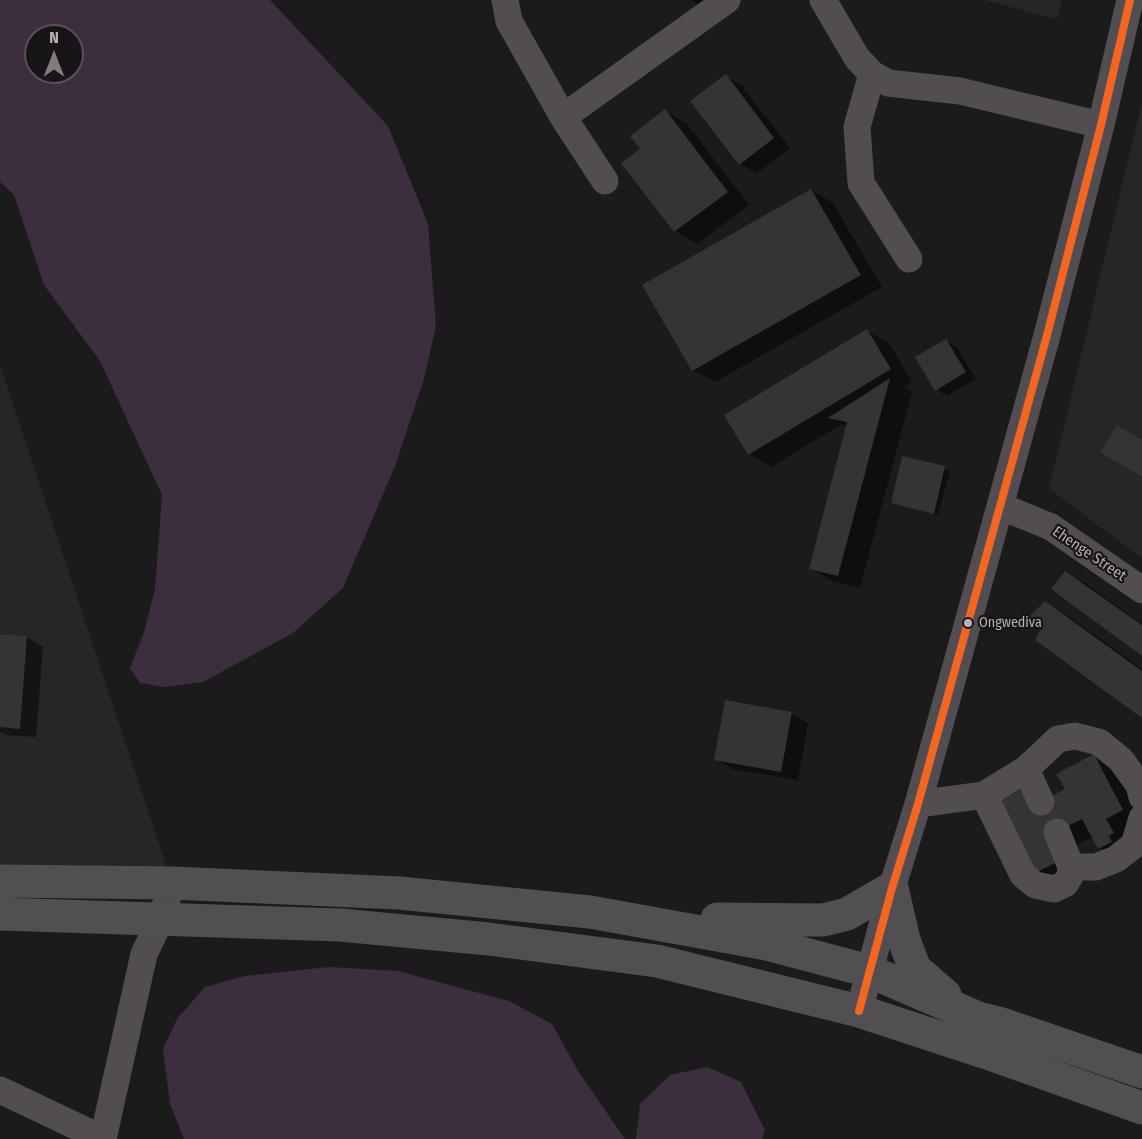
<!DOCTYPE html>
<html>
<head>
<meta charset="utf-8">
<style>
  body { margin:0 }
  #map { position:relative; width:1142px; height:1139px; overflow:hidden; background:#1c1b1c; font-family:"Fira Sans Condensed",sans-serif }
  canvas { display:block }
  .north { position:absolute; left:24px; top:24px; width:60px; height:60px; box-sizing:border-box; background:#181517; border:2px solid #5a5159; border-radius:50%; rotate:0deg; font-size:16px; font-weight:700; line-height:24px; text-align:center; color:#bdacbb }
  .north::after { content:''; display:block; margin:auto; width:21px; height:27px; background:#857983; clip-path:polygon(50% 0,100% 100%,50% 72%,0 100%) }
</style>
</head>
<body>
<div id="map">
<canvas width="1142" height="1139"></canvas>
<div class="north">N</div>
</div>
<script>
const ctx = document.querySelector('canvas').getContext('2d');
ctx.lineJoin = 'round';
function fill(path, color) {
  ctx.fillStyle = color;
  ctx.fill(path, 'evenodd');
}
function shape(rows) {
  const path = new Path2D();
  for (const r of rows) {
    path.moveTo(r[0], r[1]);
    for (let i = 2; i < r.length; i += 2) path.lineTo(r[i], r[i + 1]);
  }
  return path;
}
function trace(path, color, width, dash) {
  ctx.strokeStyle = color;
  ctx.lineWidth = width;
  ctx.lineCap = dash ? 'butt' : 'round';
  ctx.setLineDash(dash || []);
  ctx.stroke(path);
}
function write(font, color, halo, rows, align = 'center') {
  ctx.font = font + ' "Fira Sans Condensed",sans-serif';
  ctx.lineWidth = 4.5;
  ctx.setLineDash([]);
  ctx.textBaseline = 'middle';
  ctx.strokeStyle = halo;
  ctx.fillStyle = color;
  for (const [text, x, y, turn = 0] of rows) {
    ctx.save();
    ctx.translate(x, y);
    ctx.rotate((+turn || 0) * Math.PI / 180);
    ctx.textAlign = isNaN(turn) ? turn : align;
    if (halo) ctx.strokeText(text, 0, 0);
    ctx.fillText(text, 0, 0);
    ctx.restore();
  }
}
fill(shape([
  [984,0,1062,0,1057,19],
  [1142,102,1142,558,1049,489],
  [0,365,172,883,0,881]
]), '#282526');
fill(shape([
  [0,0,270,0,388,126,428,224,436,326,424,379,395,466,343,588,293,633,203,682,165,687,140,683,130,668,144,632,155,589,162,495,100,361,44,285,14,195,0,182],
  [36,36,72,36,72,72,36,72],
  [329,967,398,971,509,1001,552,1024,578,1071,625,1139,184,1139,170,1104,163,1049,177,1019,205,987,245,976],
  [707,1067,741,1082,765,1130,762,1139,636,1139,640,1104,670,1075]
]), '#3c2d3f');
fill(shape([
  [691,0,721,0,708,10],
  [726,76,742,86,790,148,757,173,740,164],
  [665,111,687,124,749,205,697,244,675,231,624,163,642,149],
  [811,190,833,203,882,287,715,382,693,370],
  [867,331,889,343,912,382,904,387,912,392,860,588,832,581,810,568,847,427,842,424,771,467,749,454],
  [946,341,957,347,976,379,947,396,936,389],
  [903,458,950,471,938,515,892,502],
  [1066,573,1088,585,1142,624,1142,654],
  [1046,603,1068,616,1142,669,1142,717,1044,627],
  [0,635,27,637,43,647,36,737,6,735,0,732],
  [792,714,808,723,798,780,732,769,716,759],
  [1094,756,1116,768,1142,817,1121,860,1099,848,1094,836,1069,849,1061,883,1039,871,1017,785,1042,803,1067,790]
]), '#0007');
fill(shape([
  [726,74,774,138,739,165,690,101],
  [665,109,728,192,674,232,621,163,640,149,630,136],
  [811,189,861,275,692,371,642,285],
  [867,329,891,369,748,455,724,415],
  [946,339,966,372,935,391,915,357],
  [890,378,838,576,809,569,847,422,828,418],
  [1117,425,1142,440,1142,477,1100,452],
  [902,456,945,466,934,514,891,503],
  [1065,571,1142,625,1142,656,1051,589],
  [1045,601,1142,671,1142,718,1035,640,1042,627,1030,616],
  [0,634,27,636,20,729,0,727],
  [725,700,792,712,781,772,714,760],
  [1094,754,1123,810,1106,819,1114,833,1109,836,1112,842,1098,849,1082,819,1048,836,1061,860,1037,872,997,794,1017,784,1030,807,1065,789,1056,774]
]), '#353335');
trace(shape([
  [505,0,509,21,563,117,605,181],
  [823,0,857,58,872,74,888,83,960,91,1101,125],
  [872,74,857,127,861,183,909,259],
  [563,117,727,0],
  [1000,506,1051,527,1142,590],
  [1026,769,1041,802],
  [984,795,1023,875,1035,885,1054,889,1065,884,1070,876,1071,867,1057,832],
  [918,804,984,795,1026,769,1058,739,1075,736,1099,742,1121,760,1139,785,1142,797],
  [1071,867,1096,867,1116,859,1134,845,1142,818],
  [859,1011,892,888,918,804,1046,339,1101,125,1130,0],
  [0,1090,103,1139],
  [103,1139,144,954,161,919,172,883]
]), '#524d51', 27);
trace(shape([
  [0,881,172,883,399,893,590,912,767,944,869,971,978,1018,1002,1024,1142,1072],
  [0,914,340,925,489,939,657,961,859,1011,987,1053,1142,1108],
  [717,919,823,920,847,914,892,888,904,940,915,969,945,995]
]), '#524f52', 33);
trace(shape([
  [859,1011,892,888,918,804,1046,339,1101,125,1130,0]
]), '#f26522', 8);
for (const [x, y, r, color] of [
  [968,623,5,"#bdacbb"]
]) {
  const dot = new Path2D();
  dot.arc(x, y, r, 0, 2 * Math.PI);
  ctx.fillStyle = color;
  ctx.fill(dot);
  trace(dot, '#181517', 2);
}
write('14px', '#bdacbb', '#181517', [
  ["Ongwediva",979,623]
], 'left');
write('15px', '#bdacbb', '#181517', [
  ["Ehenge Street",1089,554,34]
]);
</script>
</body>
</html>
